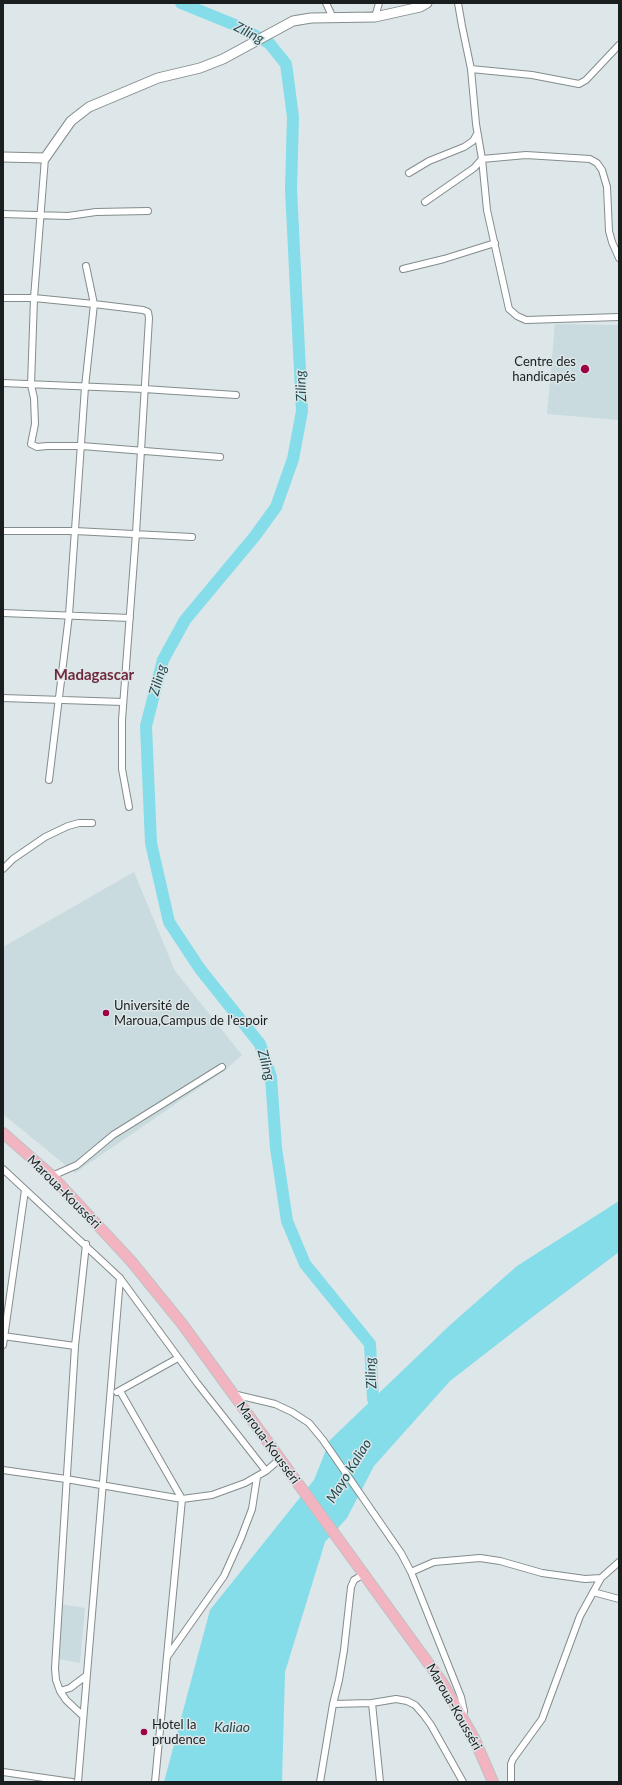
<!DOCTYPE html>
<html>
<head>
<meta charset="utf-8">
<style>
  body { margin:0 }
  #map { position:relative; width:622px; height:1785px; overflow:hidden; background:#dde6e8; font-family:Lato,sans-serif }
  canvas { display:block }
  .frame { position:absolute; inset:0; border:4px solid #1b1e1f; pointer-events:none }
</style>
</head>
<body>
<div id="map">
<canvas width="622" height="1785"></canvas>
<div class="frame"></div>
</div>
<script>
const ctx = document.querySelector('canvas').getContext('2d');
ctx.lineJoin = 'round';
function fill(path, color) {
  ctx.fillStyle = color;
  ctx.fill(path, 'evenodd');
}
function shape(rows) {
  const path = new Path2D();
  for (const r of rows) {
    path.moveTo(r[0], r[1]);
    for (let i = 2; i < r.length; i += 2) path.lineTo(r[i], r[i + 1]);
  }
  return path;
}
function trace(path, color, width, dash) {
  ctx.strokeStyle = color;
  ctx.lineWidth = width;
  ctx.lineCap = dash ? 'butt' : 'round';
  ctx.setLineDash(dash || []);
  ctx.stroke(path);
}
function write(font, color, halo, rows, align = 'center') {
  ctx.font = font + ' Lato,sans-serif';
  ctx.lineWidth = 3;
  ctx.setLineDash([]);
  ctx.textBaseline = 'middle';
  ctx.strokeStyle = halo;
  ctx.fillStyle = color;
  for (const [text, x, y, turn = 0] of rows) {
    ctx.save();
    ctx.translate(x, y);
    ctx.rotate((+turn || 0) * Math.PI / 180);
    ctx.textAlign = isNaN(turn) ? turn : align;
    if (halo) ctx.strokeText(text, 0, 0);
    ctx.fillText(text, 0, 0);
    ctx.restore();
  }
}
fill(shape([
  [555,324,619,325,619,420,547,414],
  [134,872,175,971,242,1055,225,1070,75,1173,3,1114,3,947],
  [61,1604,85,1608,80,1663,59,1659,58,1651]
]), '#c9dbde');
fill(shape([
  [619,1201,619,1252,535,1315,450,1381,374,1466,347,1518,325,1542,285,1672,282,1782,164,1782,210,1610,314,1480,330,1440,449,1326,517,1266]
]), '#84dde9');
trace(shape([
  [181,3,235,25,269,43,286,64,293,117,291,189,302,411,293,459,276,507,255,536,185,620,163,660,146,726,151,843,169,922,200,969,260,1044,271,1077,276,1148,287,1221,305,1264,370,1344,373,1399]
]), '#84dde9', 12);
const minor = shape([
  [326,3,333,18],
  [458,3,462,26,471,69,476,124,482,159,487,210,509,309,517,316,526,320,619,317],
  [375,17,379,3],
  [471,69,532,75,579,84,586,80,619,45],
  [45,158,34,298,31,385,34,398,35,424,31,444,37,447,47,446,82,446,220,457],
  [409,173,429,161,464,147,473,141,477,134],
  [425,202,474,168,482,159,526,155,590,159,597,163,602,170,607,187,609,231,612,242,619,258],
  [3,214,68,216,96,212,148,211],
  [403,269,444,259,495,243],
  [3,298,34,298,94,304,143,310,148,312,149,318,136,533,122,720,122,769,129,807],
  [3,383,144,389,236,395],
  [3,531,75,531,192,537],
  [3,613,130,618],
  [3,698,123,702],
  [49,780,69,615,85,387,94,304,86,266],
  [3,869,13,859,45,837,68,826,79,823,92,823],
  [3,1169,120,1278,197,1383,266,1471],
  [52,1176,77,1165,113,1135,222,1067],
  [3,1336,75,1346],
  [3,1345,25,1190],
  [120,1391,182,1499,155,1782],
  [117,1392,178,1358],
  [233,1394,275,1404,292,1412,309,1423,323,1440,401,1553,411,1572,461,1697,464,1711,463,1716],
  [3,1470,66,1479,182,1499,212,1495,245,1483,266,1471,280,1459],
  [411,1572,434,1562,480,1558,500,1561,542,1573,585,1579,601,1578,619,1562],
  [593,1592,619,1599],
  [167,1657,224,1576,241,1538,252,1509,257,1477],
  [60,1691,70,1688,86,1676],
  [372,1703,380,1782],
  [333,1704,372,1703,396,1699,407,1701,415,1705,423,1714,431,1725,463,1782],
  [83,1716,66,1700,60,1691,56,1680,55,1668,75,1346,86,1244],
  [3,1772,72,1782],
  [78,1782,120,1278],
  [320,1782,333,1704,339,1680,344,1650,351,1587,354,1580,364,1574],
  [511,1782,511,1764,513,1759,542,1719,580,1616,601,1578]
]);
const secondary = shape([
  [3,157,45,158,71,121,89,107,158,78,200,68,223,59,293,21,311,18,375,17,420,7,427,3]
]);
const trunk = shape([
  [3,1133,52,1176,131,1261,183,1325,442,1682,474,1738,493,1782]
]);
trace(minor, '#848c8d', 8);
trace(secondary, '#848c8d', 11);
trace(trunk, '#bfc0c0', 12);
trace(minor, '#fff', 6);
trace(secondary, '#fff', 9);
trace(trunk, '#f2b4c0', 10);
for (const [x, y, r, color] of [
  [585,369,5,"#9e0145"],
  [106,1013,4,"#9e0145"],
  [144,1732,4,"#9e0145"]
]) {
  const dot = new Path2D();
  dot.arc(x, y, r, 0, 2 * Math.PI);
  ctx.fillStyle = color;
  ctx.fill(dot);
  trace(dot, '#dde6e8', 1.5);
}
write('13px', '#1b1e1f', '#dde6e8', [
  ["Centre des",576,362,"right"],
  ["handicapés",576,377,"right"],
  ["Université de",114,1006],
  ["Maroua,Campus de l'espoir",114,1021],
  ["Hotel la",152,1725],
  ["prudence",152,1740]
], 'left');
write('13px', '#1b1e1f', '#dde6e8', [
  ["Maroua-Kousséri",64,1192,45],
  ["Maroua-Kousséri",268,1443,54],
  ["Maroua-Kousséri",454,1707,60]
]);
write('italic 14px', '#234c51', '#dde6e8', [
  ["Ziling",249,33,27],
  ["Ziling",301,386,-93],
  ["Ziling",158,680,-74],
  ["Ziling",266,1065,75],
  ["Ziling",371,1373,-94],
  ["Mayo Kaliao",349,1471,-58],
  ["Kaliao",232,1727]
]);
write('bold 15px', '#6f2a3c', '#dde6e8', [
  ["Madagascar",94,675]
]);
</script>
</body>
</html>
